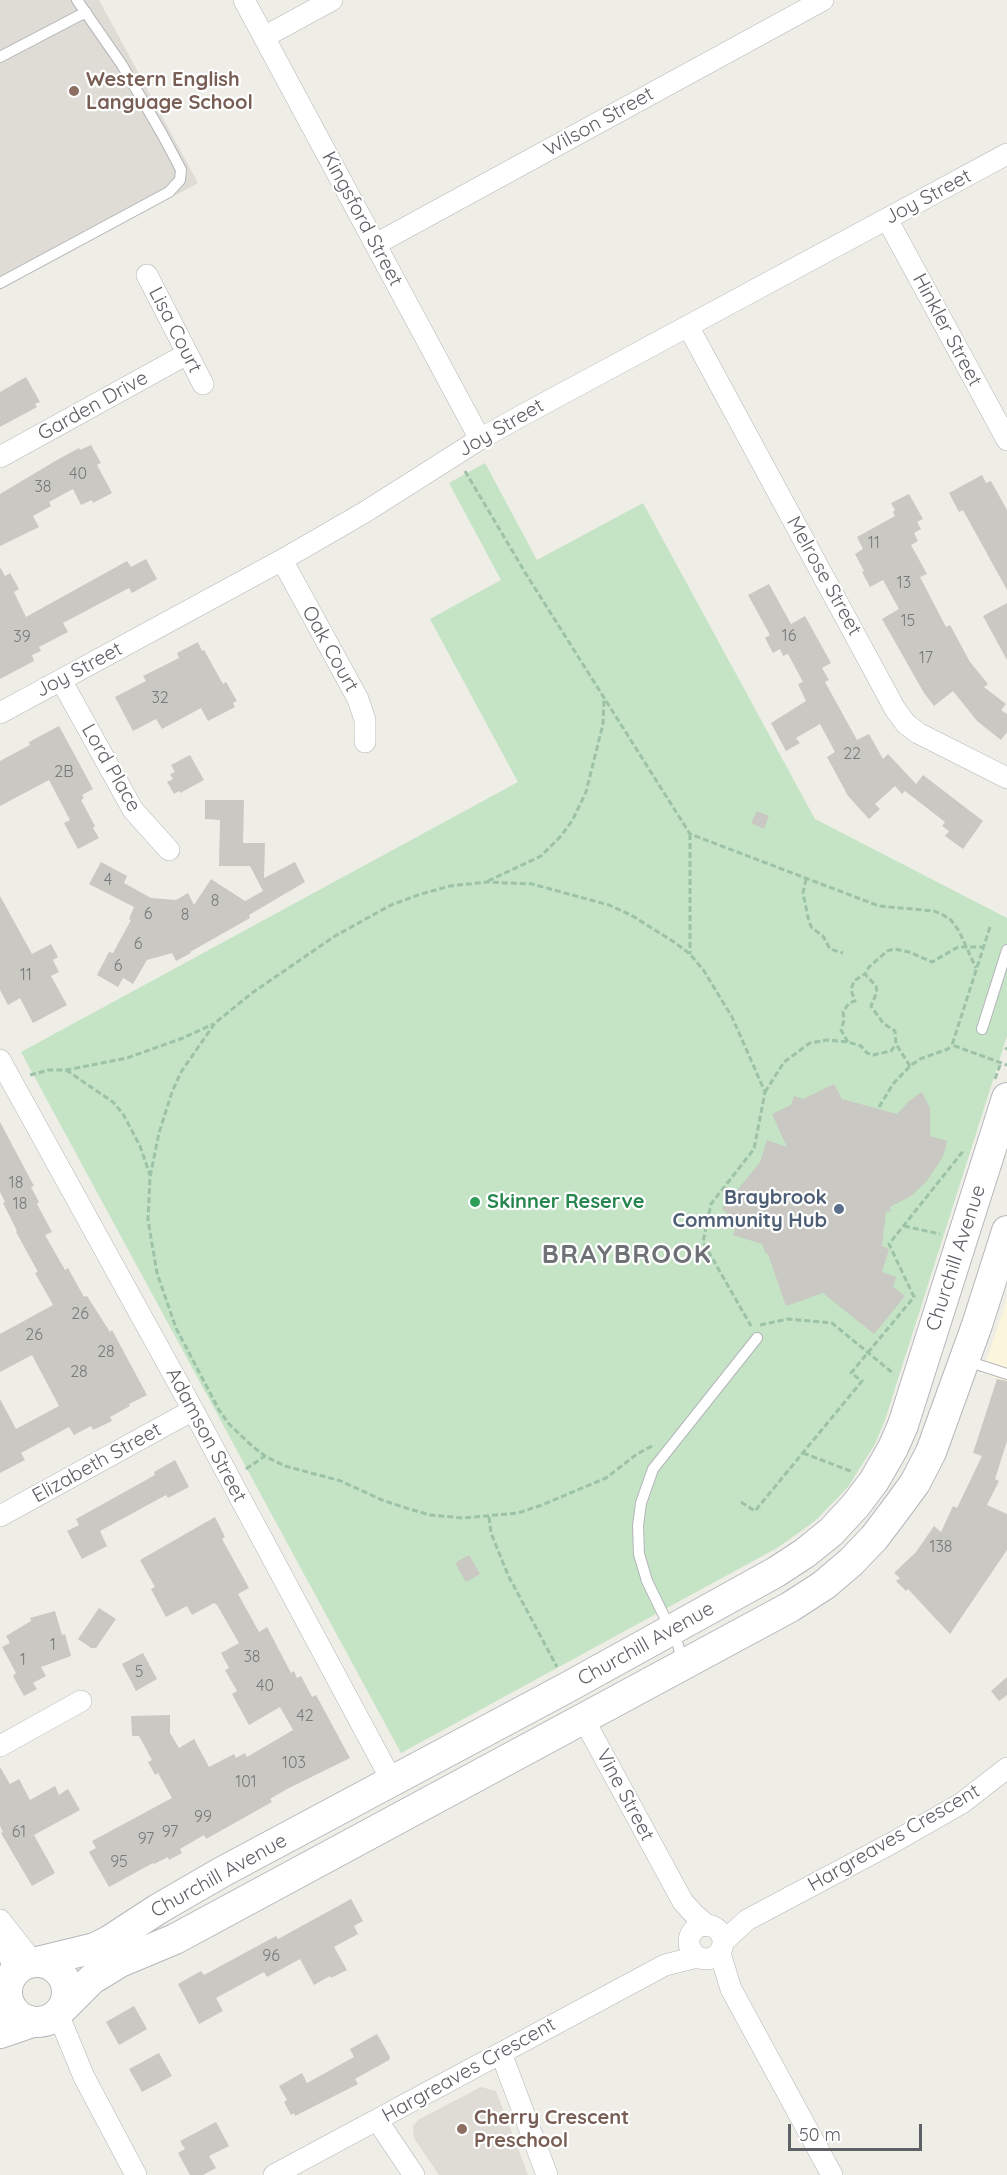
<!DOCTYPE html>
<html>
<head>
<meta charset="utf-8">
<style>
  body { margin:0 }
  #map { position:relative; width:1007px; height:2175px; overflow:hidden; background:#eeede6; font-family:Quicksand,sans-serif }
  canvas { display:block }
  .scale { position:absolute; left:788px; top:2124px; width:134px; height:27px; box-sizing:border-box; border:3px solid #5d6065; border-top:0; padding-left:8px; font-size:18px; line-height:21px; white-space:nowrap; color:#5d6065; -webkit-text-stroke:4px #fff; paint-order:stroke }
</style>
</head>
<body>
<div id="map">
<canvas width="1007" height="2175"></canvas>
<div class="scale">50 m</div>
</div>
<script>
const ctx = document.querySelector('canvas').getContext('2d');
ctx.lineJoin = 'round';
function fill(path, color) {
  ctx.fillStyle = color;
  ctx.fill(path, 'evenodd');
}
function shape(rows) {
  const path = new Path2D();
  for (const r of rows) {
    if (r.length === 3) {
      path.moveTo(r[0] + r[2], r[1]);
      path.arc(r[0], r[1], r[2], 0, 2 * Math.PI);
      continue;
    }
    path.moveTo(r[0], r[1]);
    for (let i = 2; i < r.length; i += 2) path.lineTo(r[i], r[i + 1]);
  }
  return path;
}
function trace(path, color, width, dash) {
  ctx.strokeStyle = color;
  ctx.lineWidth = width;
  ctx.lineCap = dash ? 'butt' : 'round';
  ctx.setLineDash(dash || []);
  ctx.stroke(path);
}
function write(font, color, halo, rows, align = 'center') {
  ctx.font = font + ' Quicksand,sans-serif';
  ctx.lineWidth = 4.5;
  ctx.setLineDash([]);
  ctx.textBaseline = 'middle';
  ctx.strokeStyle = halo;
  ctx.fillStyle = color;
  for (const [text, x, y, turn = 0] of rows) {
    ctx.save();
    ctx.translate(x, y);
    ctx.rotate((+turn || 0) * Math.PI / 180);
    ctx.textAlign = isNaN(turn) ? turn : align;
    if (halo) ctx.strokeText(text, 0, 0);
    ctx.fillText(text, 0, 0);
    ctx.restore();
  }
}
fill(shape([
  [1007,1299,1007,1382,982,1373]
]), '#fcf5dd');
fill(shape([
  [0,0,99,0,198,183,0,290],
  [481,2087,496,2091,528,2175,439,2175,414,2138,413,2126,418,2120]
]), '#dedcd4');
fill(shape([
  [485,463,537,560,643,503,815,819,1007,918,1007,1036,885,1420,875,1444,848,1487,815,1521,777,1548,401,1753,21,1052,518,782,430,619,501,580,449,483]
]), '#c4e4c5');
fill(shape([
  [26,377,40,402,35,404,37,407,0,427,0,392],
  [91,445,101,463,97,465,112,493,93,503,92,500,81,505,73,489,49,502,51,506,33,516,39,527,0,546,0,494,57,460,79,448,80,450],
  [982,475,986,483,991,481,1007,510,1007,590,963,510,959,512,949,493],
  [909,494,923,519,917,522,921,529,914,533,918,541,911,545,927,574,920,577,946,627,950,625,970,662,988,684,984,687,1006,704,1001,710,1007,714,1007,732,1001,740,977,721,953,691,934,706,924,693,882,619,899,609,883,580,870,587,862,572,864,571,855,554,863,549,857,537,895,516,893,512,895,510,891,503],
  [146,559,157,579,132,593,129,588,63,623,68,632,39,647,41,651,32,655,34,661,0,679,0,567,5,576,10,573,19,589,14,592,26,617,127,561,131,567],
  [769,584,791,624,805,616,831,663,822,668,829,680,825,682,857,740,869,734,883,759,888,754,916,784,923,775,983,821,963,849,945,836,949,831,942,826,945,822,905,791,902,794,895,786,875,804,880,809,869,819,848,796,827,757,835,752,820,724,796,738,800,743,786,751,771,723,806,701,798,684,803,682,788,654,783,656,780,649,773,653,765,638,770,635,748,595],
  [1007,603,1007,660,983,616],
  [198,642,202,651,204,650,223,684,226,682,237,701,233,703,235,707,208,721,201,708,162,729,156,719,133,731,115,697,146,681,143,676,179,658,177,653],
  [59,726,93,789,82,795,84,798,81,800,95,826,93,828,99,838,78,849,64,823,70,820,49,780,0,806,0,761,30,745,29,742],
  [190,755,204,780,180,793,179,791,174,794,167,782,173,779,170,774,175,772,171,765],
  [205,800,244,800,243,843,265,843,264,878,295,862,305,882,249,915,250,918,190,952,191,953,176,961,172,953,147,960,133,984,123,978,118,987,97,975,109,952,113,953,131,920,129,919,134,907,89,884,101,862,127,876,124,883,151,898,176,900,188,893,194,905,211,879,245,901,263,891,250,866,219,866,220,820,205,819],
  [757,811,769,816,764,829,751,823],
  [0,896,32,954,51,944,58,957,53,960,59,972,51,976,67,1005,33,1023,20,998,8,1005,0,990],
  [834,1084,842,1099,897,1114,909,1101,922,1092,930,1108,930,1136,947,1141,943,1157,926,1182,911,1196,890,1207,891,1211,886,1212,882,1246,889,1249,882,1272,896,1277,893,1287,905,1296,874,1334,823,1293,786,1306,768,1254,766,1254,762,1244,733,1235,737,1222,722,1209,760,1162,767,1140,787,1147,772,1114,791,1105,794,1096,803,1099],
  [0,1122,34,1186,31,1187,39,1202,37,1204,52,1232,45,1235,65,1270,68,1268,84,1297,87,1296,110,1332,112,1330,147,1395,129,1404,130,1406,110,1417,112,1421,93,1430,91,1426,74,1435,69,1427,21,1453,25,1460,0,1473,0,1399,16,1429,59,1406,32,1355,0,1372,0,1334,53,1305,35,1273,38,1272,16,1232,17,1231,3,1203,5,1202,0,1192],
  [997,1379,1007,1381,1007,1441,995,1479,999,1481,987,1505,1007,1514,1007,1550,950,1634,908,1589,906,1591,896,1581,900,1578,894,1573,916,1552,934,1526,941,1532,953,1506,957,1508,982,1456,973,1453],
  [175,1460,189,1487,168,1498,166,1495,100,1531,107,1546,82,1559,67,1531,79,1525,76,1519,155,1475,154,1472],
  [215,1517,225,1537,222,1539,249,1588,238,1594,259,1632,267,1627,291,1673,294,1671,297,1678,301,1676,312,1697,316,1695,350,1758,287,1789,270,1799,272,1802,206,1839,204,1835,180,1849,182,1853,169,1860,168,1857,154,1864,153,1863,109,1887,89,1852,96,1848,92,1841,172,1798,158,1773,155,1775,148,1762,152,1760,139,1736,132,1736,131,1716,170,1715,170,1733,179,1748,194,1739,209,1767,234,1754,236,1758,245,1753,247,1757,293,1730,280,1707,249,1725,232,1694,237,1691,225,1670,229,1668,221,1653,239,1643,217,1605,214,1603,192,1615,187,1606,166,1617,151,1589,155,1587,140,1560],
  [469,1555,480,1574,466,1582,455,1563],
  [99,1608,116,1619,96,1648,91,1648,78,1639],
  [55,1611,62,1635,65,1634,71,1656,41,1667,46,1676,33,1683,37,1689,24,1696,13,1676,16,1673,2,1647,10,1643,6,1636,31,1621,30,1618],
  [143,1653,157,1679,136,1691,122,1664],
  [1007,1677,1007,1695,999,1701,991,1691],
  [0,1767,10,1784,19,1779,30,1800,55,1786,59,1795,68,1789,80,1810,34,1835,55,1873,32,1886,1,1833,3,1832,0,1826],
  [351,1899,363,1921,354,1926,358,1934,334,1947,347,1970,331,1978,330,1976,314,1985,300,1959,267,1977,264,1972,216,1998,223,2011,199,2024,178,1984,201,1971,204,1975,276,1936,278,1939],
  [134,2006,147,2029,119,2045,106,2022],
  [377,2034,390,2057,389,2060,355,2079,358,2084,295,2116,294,2113,291,2115,284,2102,287,2100,279,2086,302,2073,307,2083,354,2057,350,2049],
  [159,2053,172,2076,142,2092,129,2069],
  [216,2122,229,2146,209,2156,216,2168,203,2175,190,2175,178,2153,185,2149,180,2141]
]), '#cac8c2');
const lane = shape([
  [0,57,86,12],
  [0,283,169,192,180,180,181,170,178,164,162,134,122,65,77,0],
  [982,1029,1007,950],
  [967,1361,1007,1374],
  [683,1664,678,1645,647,1581,639,1554,638,1526,641,1503,653,1469,757,1338]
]);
const street = shape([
  [244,0,480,439],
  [264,37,332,0],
  [887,219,1007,440],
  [376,244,823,0],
  [147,275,203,384],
  [688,326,895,709,906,724,918,733,1007,778],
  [0,457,187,354],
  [282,560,358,699,365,720,365,742],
  [61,680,133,810,169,850],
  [0,713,282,560,365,512,480,439,521,416,1007,154],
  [0,1060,193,1410,392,1781],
  [0,1516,193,1410],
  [583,1718,683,1902,695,1915,708,1926],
  [0,1746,81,1701],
  [0,1920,33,1962],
  [706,1942,17],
  [0,1931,15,1972],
  [723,1942,747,1920,892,1843,962,1803,1007,1768],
  [720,1953,731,1989,832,2175],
  [58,2014,84,2077,136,2175],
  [501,2053,547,2175],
  [377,2120,414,2175],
  [274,2175,665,1965,697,1957]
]);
const secondary = shape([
  [37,1992,30],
  [37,1962,95,1948,109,1941,158,1909,222,1872,568,1687,776,1572,805,1553,831,1532,856,1505,874,1481,893,1448,903,1425,1007,1098],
  [64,2007,92,1979,120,1962,175,1939,790,1607,824,1585,851,1562,874,1538,896,1509,915,1483,931,1452,977,1325,1007,1231],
  [0,2033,32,2022]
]);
trace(lane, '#b3b5b9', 12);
trace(street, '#b3b5b9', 22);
trace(secondary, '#b4b7bc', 32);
trace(shape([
  [465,471,526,574,690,834,879,906,934,911,943,915,951,920,959,931,976,968],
  [690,834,690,954],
  [806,879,803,893,809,922,812,928,823,936,830,949,843,953],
  [488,881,541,856,561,836,572,821,586,792,603,724,604,699],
  [990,927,952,1045,1007,1065],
  [848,1042,841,1030,844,1020,843,1012,849,1003,855,1001,851,990,854,981,865,974],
  [1005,1048,1007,1049],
  [910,1066,896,1044,895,1031,883,1023,871,1006,877,992,876,986,865,974,869,967,887,951,894,949,909,952,932,962,958,947,984,947],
  [66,1070,113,1102,123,1114,140,1146,150,1175],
  [30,1075,49,1070,66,1070,127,1058,183,1038,213,1024],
  [995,1079,1001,1062],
  [765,1092,784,1062,810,1043,827,1040,848,1042,861,1046,867,1053,873,1055,891,1051,896,1044],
  [879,1107,893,1084,910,1066,920,1059,948,1049,952,1045],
  [904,1226,940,1234],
  [760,1325,788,1319,832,1323,894,1374],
  [652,1446,637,1454,606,1478,542,1505,518,1513,463,1518,430,1515,406,1508,382,1500,341,1481,285,1466,265,1456,252,1446,229,1424,219,1410,176,1328,157,1273,148,1220,150,1177,159,1133,172,1092,181,1072,215,1023,252,993,335,936,391,905,421,894,450,886,487,882,532,884,609,905,631,915,674,942,690,954,704,971,732,1017,765,1092,754,1149,711,1204,703,1242,751,1326],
  [803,1453,853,1472],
  [246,1469,265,1456],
  [741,1502,755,1511,862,1381,851,1373,914,1297,889,1244,964,1150],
  [489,1517,491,1533,508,1575,557,1667]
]), '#9cc2a8', 3, [6, 3]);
trace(lane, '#fff', 10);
trace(street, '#fff', 21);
trace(secondary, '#fff', 30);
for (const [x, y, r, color] of [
  [74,91,6,"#8d6e63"],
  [475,1202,6,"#2e9e5b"],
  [839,1209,6,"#5c6f8a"],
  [462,2129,6,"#8d6e63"]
]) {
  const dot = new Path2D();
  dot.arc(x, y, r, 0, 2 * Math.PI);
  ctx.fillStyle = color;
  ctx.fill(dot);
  trace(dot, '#fff', 2);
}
write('16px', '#787a7c', null, [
  ["40",78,474],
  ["38",43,487],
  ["11",874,543],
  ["13",904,583],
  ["15",908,621],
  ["16",789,636],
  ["39",22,637],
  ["17",926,658],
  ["32",160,698],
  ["22",852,754],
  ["2B",64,772],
  ["4",108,880],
  ["8",215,901],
  ["6",148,914],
  ["8",185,915],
  ["6",138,944],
  ["6",118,966],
  ["11",26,975],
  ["18",16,1183],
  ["18",20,1204],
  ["26",80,1314],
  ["26",34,1335],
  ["28",106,1352],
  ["28",79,1372],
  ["138",941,1547],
  ["1",53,1645],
  ["38",252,1657],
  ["1",23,1660],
  ["5",139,1672],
  ["40",265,1686],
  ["42",305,1716],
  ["103",294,1763],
  ["101",246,1782],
  ["99",203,1817],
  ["61",19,1832],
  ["97",170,1832],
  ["97",146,1839],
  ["95",119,1862],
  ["96",271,1956]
]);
write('bold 20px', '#785e54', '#fff', [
  ["Western English",86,80],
  ["Language School",86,103],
  ["Cherry Crescent",474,2118],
  ["Preschool",474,2141]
], 'left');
write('20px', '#5d6065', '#fff', [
  ["Wilson Street",599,122,-29],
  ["Joy Street",928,197,-28],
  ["Kingsford Street",362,219,62],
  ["Lisa Court",175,330,63],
  ["Hinkler Street",947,330,62],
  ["Garden Drive",93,406,-29],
  ["Joy Street",501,428,-30],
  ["Melrose Street",824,576,61],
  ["Oak Court",330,649,61],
  ["Joy Street",79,670,-28],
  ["Lord Place",111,768,60],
  ["Churchill Avenue",956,1258,-72],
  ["Adamson Street",206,1435,62],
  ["Elizabeth Street",97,1463,-29],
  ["Churchill Avenue",646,1644,-29],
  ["Vine Street",625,1795,62],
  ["Hargreaves Crescent",894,1838,-30],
  ["Churchill Avenue",219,1876,-29],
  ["Hargreaves Crescent",469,2070,-29]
]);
write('bold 20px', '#4e5e75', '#fff', [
  ["Braybrook",827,1198],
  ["Community Hub",827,1221]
], 'right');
write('bold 20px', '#27864d', '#fff', [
  ["Skinner Reserve",487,1202]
], 'left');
ctx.letterSpacing = '1.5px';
write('bold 26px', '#6e7277', '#fff', [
  ["BRAYBROOK",627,1255]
]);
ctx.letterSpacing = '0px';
</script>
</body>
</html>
